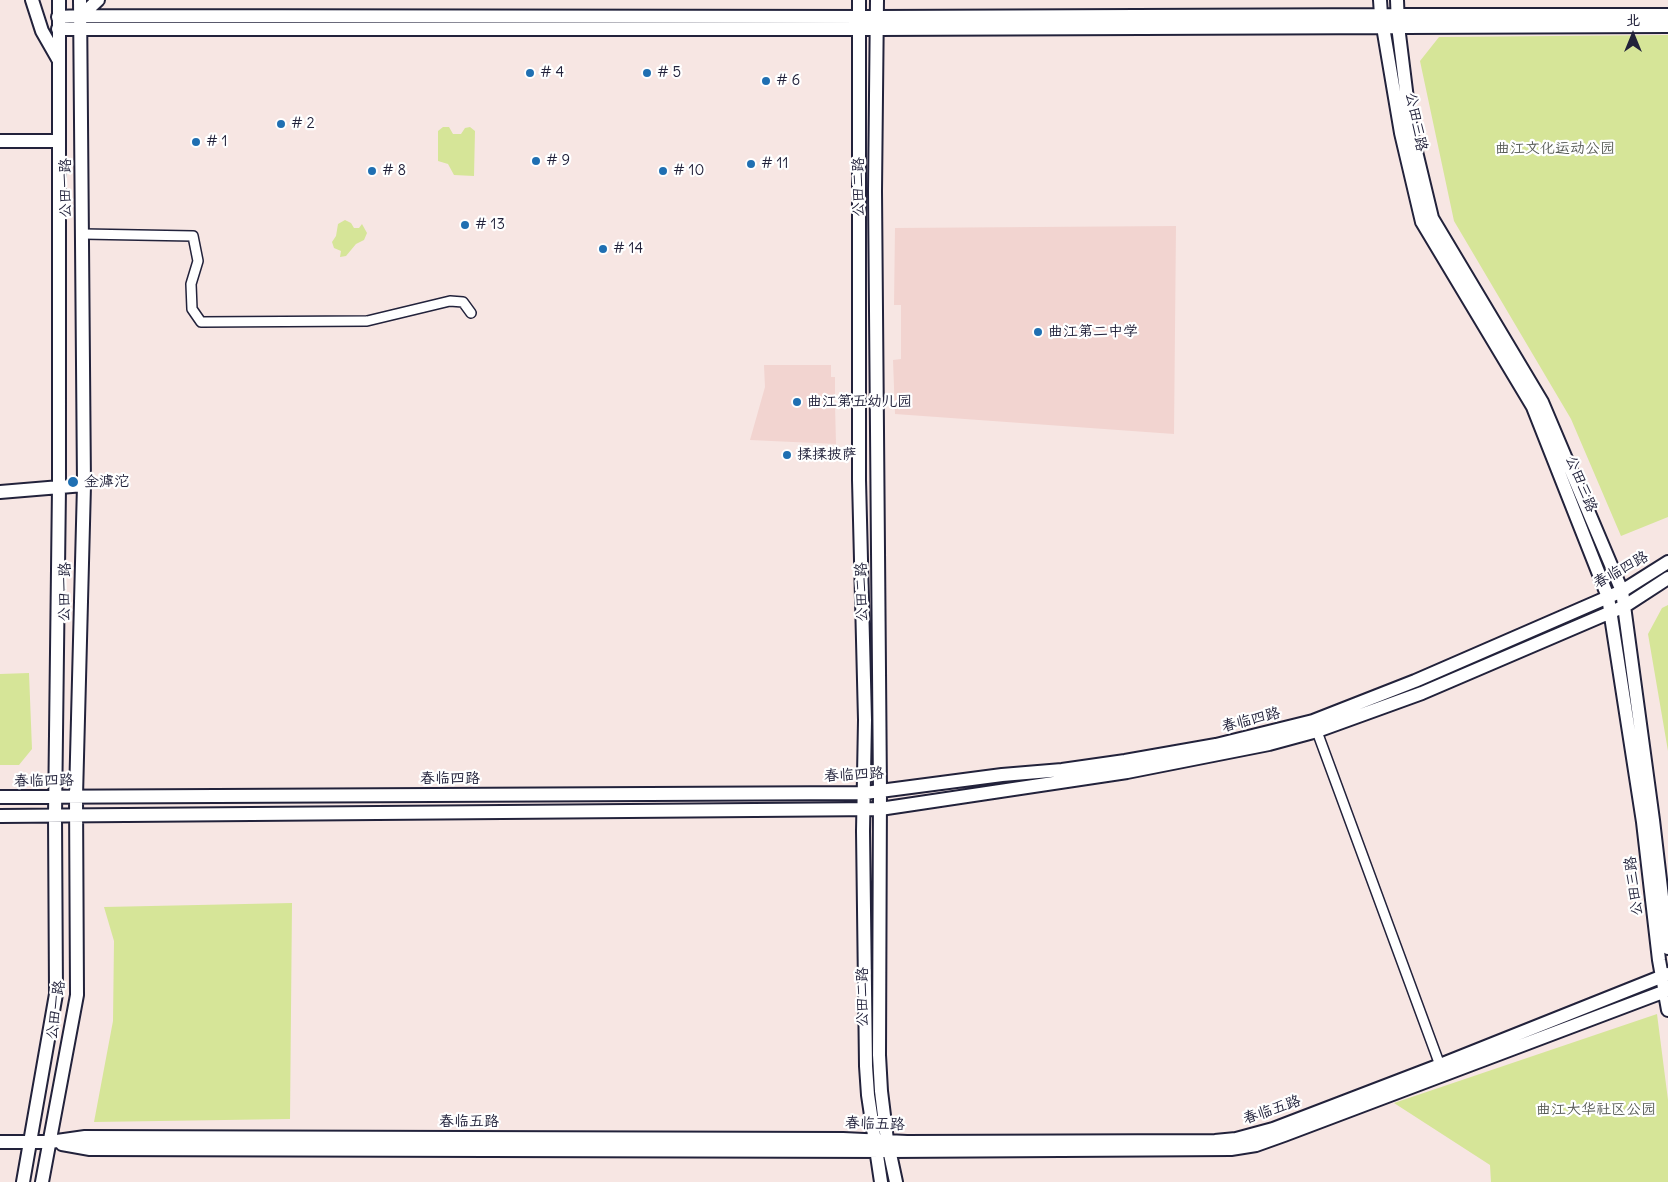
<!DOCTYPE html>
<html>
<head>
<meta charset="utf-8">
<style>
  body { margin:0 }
  #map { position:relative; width:1668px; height:1182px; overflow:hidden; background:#f7e6e3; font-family:Delius,"LXGW WenKai TC",sans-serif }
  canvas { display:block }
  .north { position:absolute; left:1608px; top:10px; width:50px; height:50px; -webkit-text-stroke:4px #fff; paint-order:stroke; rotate:0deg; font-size:14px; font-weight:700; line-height:20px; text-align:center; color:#22223b }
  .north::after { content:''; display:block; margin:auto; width:18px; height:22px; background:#22223b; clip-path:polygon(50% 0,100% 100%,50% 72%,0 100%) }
</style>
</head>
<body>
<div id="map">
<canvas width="1668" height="1182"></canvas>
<div class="north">北</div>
</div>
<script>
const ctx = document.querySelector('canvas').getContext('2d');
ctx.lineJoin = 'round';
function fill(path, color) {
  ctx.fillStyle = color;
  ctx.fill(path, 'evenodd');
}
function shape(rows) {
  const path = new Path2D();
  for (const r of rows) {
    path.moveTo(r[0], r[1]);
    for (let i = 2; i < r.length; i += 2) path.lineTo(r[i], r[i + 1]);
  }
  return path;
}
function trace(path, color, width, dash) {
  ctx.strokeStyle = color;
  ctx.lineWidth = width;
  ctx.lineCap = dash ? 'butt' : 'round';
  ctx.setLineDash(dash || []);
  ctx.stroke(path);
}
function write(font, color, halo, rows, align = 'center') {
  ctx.font = font + ' Delius,"LXGW WenKai TC",sans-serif';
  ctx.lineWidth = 4.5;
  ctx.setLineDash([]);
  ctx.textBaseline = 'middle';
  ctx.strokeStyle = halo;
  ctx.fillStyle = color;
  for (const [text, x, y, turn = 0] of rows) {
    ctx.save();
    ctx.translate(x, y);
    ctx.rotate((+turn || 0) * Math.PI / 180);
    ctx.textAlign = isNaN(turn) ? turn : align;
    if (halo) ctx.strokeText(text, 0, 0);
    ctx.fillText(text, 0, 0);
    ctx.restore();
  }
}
fill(shape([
  [1176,226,1174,434,895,414,893,360,901,359,901,305,894,305,895,228],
  [764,365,831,365,831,377,835,377,835,399,833,399,833,404,835,405,836,444,750,440,765,387]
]), '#f2d4d0');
fill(shape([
  [1668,35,1668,517,1621,536,1571,419,1454,221,1420,61,1439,37],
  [443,127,449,127,453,134,461,134,465,128,470,127,475,131,474,176,454,175,448,164,438,161,438,131],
  [345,220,351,223,354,228,359,228,362,224,367,233,364,240,356,244,346,256,340,257,341,251,334,248,332,242,336,236,338,224],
  [1668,605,1668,751,1648,634,1662,608],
  [29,673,32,749,19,765,0,765,0,674],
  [292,903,290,1119,94,1122,113,1021,114,941,104,907],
  [1657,1014,1668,1100,1668,1182,1491,1182,1490,1165,1394,1103]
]), '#d6e598');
const street = shape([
  [83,234,193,236,198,261,191,284,192,309,201,322,367,321,450,301,463,302,471,313],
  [1315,726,1441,1068]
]);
const secondary = shape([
  [32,0,42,31,58,59],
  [859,0,859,480,865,720,863,831,866,1066,868,1095,881,1182],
  [877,0,875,191,880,791,879,1055,881,1091,887,1140,896,1182],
  [1380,0,1381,15,1401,133,1422,222,1533,407,1608,597,1643,822,1659,960,1668,1010],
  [1397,0,1398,26,1411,131,1432,218,1542,402,1622,591,1653,820,1668,948],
  [81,16,98,0],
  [58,17,81,16,877,17,1397,15,1668,15],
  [58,29,877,29,1668,26],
  [0,141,58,141],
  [0,492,84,485],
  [0,797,865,793,1002,775,1062,770,1125,761,1216,745,1313,721,1415,681,1622,591,1668,562],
  [0,816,880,809,1127,772,1269,744,1317,731,1422,693,1625,606,1668,578],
  [0,1142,50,1142,85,1137,843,1139,907,1142,1215,1141,1236,1139,1273,1129,1440,1065,1668,974],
  [62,1144,90,1149,890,1151,1231,1149,1256,1145,1284,1135,1668,990],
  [23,1182,56,994,55,816,59,487,59,0],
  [42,1182,77,995,76,796,84,485,80,0]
]);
trace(street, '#22223b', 12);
trace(secondary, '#22223b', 16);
trace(street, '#fff', 9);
trace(secondary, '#fff', 12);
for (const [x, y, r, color] of [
  [530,73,5,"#1f6fb2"],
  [647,73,5,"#1f6fb2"],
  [766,81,5,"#1f6fb2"],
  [281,124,5,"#1f6fb2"],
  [196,142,5,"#1f6fb2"],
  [536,161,5,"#1f6fb2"],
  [751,164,5,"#1f6fb2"],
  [372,171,5,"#1f6fb2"],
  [663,171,5,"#1f6fb2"],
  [465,225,5,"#1f6fb2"],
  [603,249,5,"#1f6fb2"],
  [1038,332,5,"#1f6fb2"],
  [797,402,5,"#1f6fb2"],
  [787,455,5,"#1f6fb2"],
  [73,482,6,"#1f6fb2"]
]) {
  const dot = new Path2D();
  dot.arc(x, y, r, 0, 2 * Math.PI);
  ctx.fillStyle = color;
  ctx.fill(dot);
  trace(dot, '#fff', 2);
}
write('15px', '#22223b', '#fff', [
  ["# 4",540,73],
  ["# 5",657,73],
  ["# 6",776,81],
  ["# 2",291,124],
  ["# 1",206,142],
  ["# 9",546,161],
  ["# 11",761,164],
  ["# 8",382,171],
  ["# 10",673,171],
  ["# 13",475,225],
  ["# 14",613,249],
  ["曲江第二中学",1048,332],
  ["曲江第五幼儿园",807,402],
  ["揉揉披萨",797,455],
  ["金滹沱",84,482]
], 'left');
write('15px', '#22223b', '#fff', [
  ["公田三路",1416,122,79],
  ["公田二路",859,187,-90],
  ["公田一路",66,188,-90],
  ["公田三路",1581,484,68],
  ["春临四路",1621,570,-29],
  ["公田一路",65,592,-89],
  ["公田二路",862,592,-91],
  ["春临四路",1251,720,-14],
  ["春临四路",854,775,-3],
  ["春临四路",450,779],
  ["春临四路",44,781,-1],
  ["公田三路",1634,886,-97],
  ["公田二路",863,997,-90],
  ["公田一路",56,1010,-82],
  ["春临五路",1272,1110,-19],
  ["春临五路",469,1122],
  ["春临五路",875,1124,2]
]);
write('15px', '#585c57', '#fff', [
  ["曲江文化运动公园",1555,149],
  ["曲江大华社区公园",1596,1110]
]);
</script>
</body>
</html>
